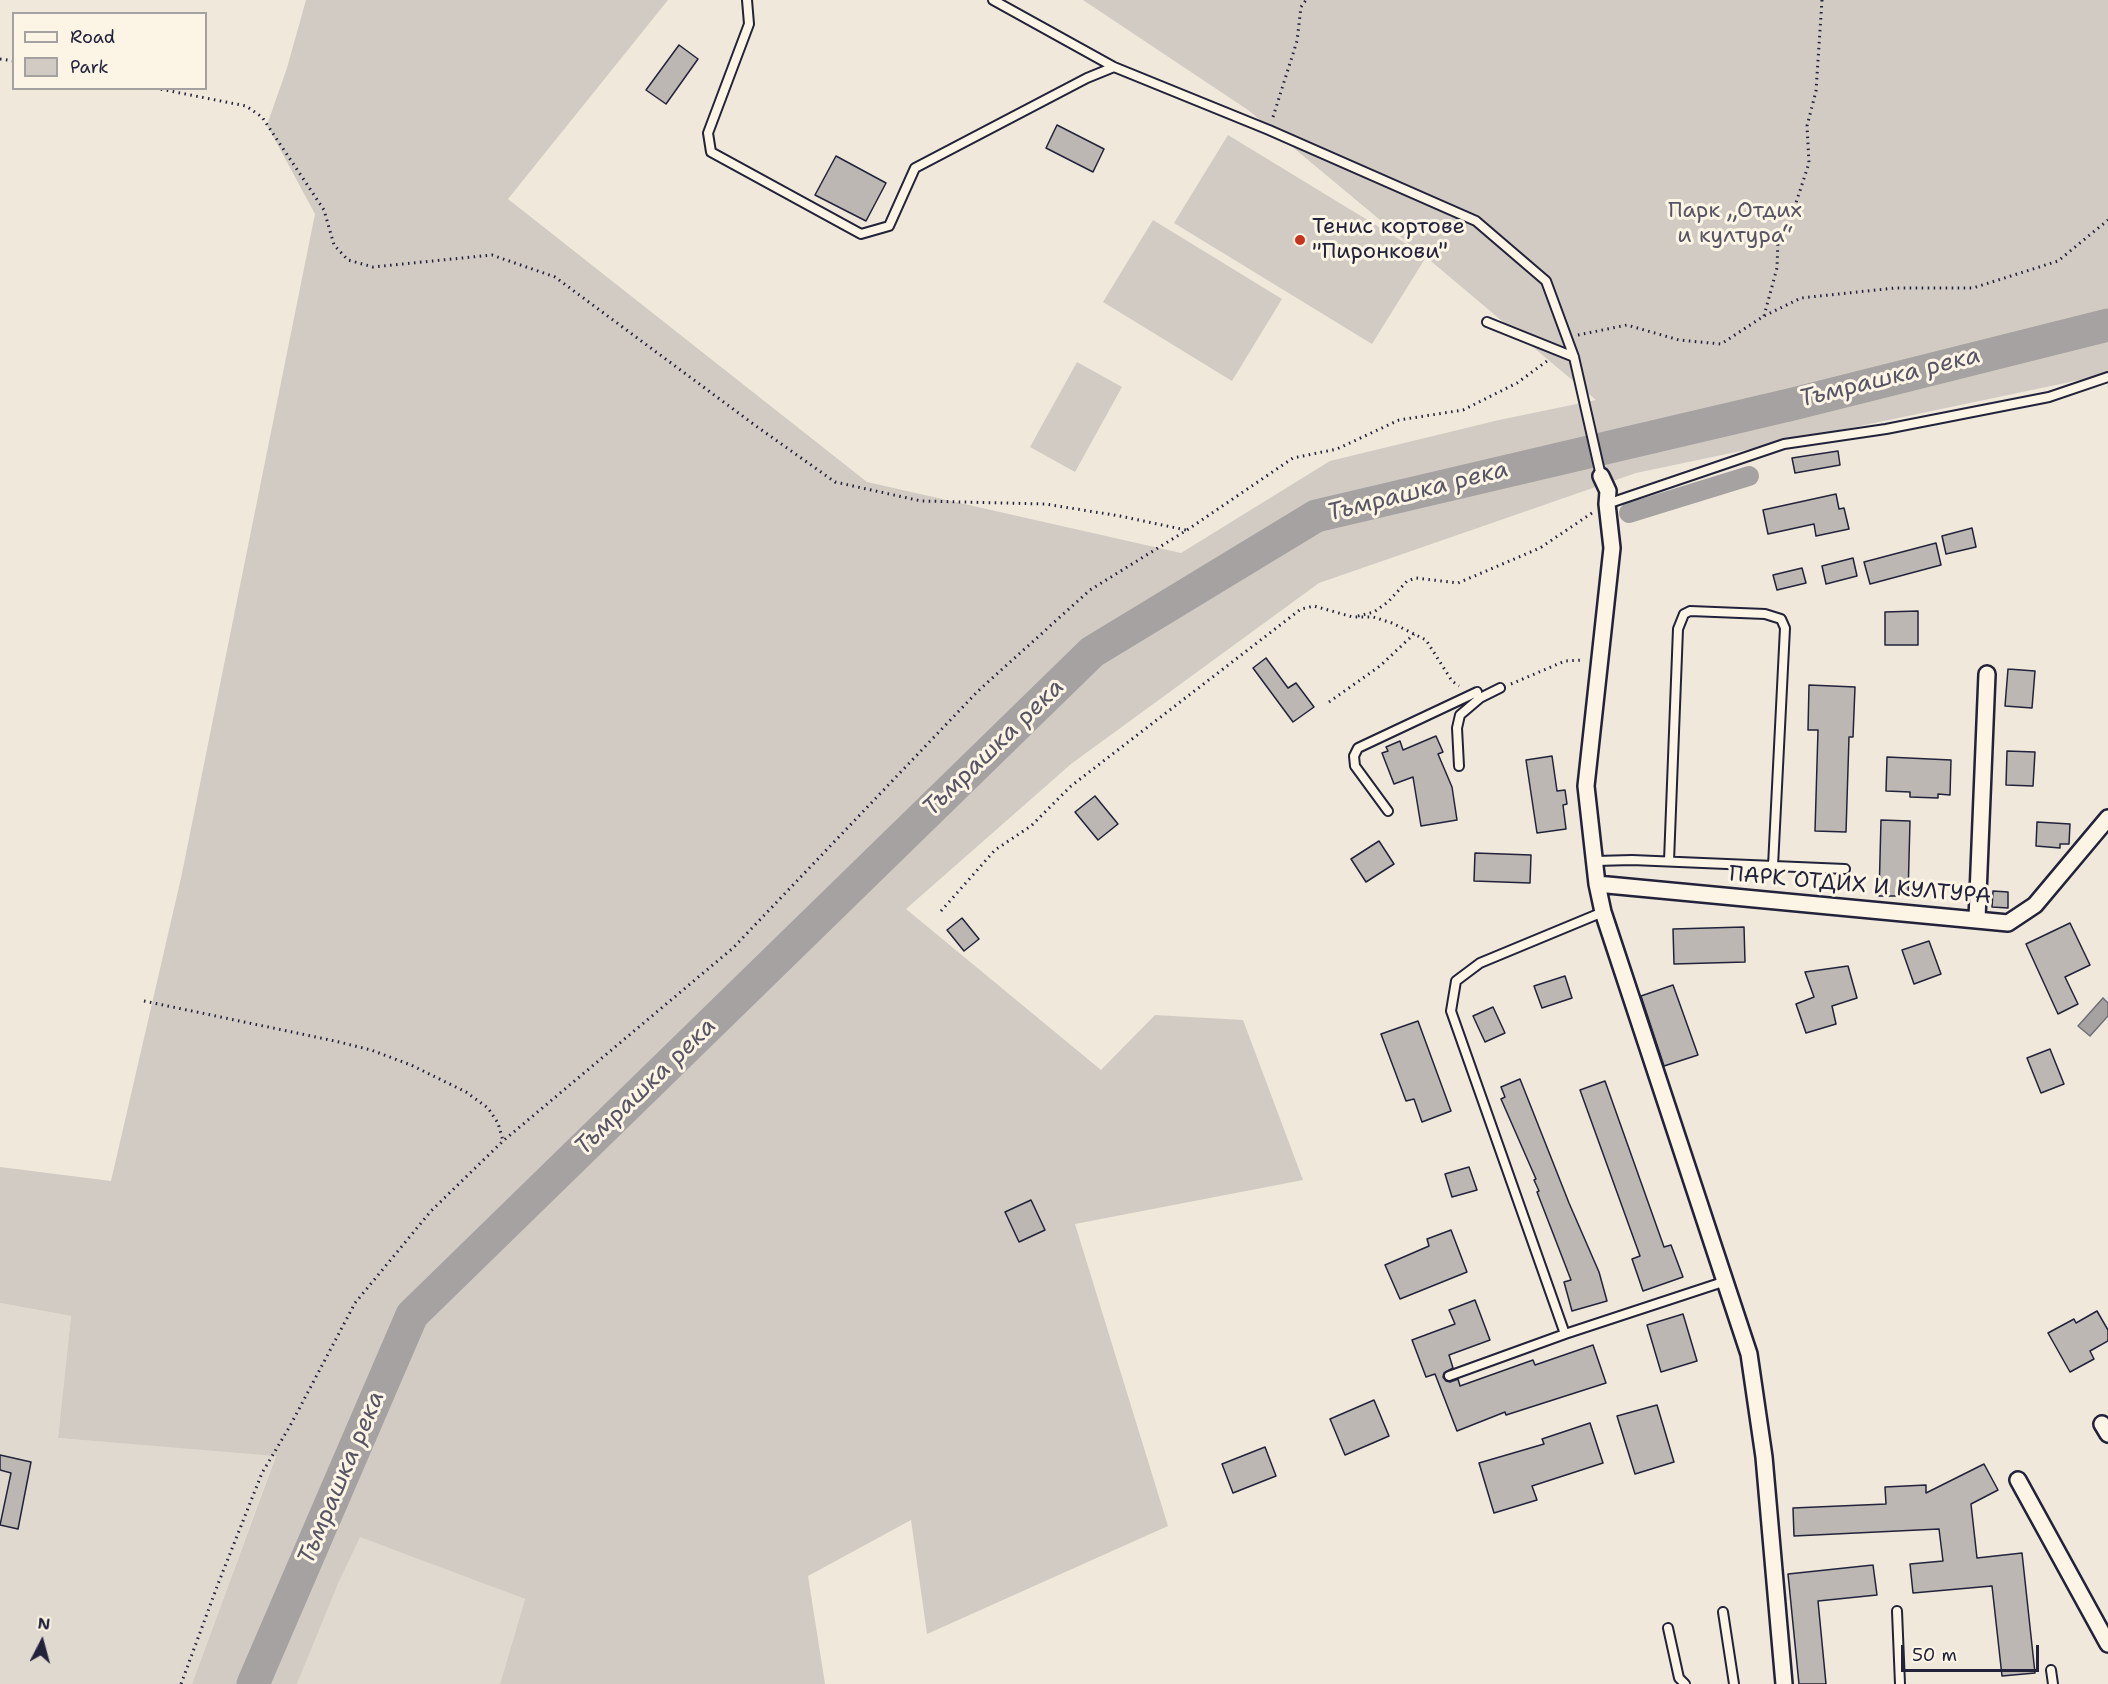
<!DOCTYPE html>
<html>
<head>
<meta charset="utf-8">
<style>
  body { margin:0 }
  #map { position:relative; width:2108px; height:1684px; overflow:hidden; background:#efe8db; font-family:"Shantell Sans",sans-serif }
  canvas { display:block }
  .legend { position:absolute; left:12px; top:12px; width:195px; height:78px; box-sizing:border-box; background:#fcf5e5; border:2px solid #a5a1a1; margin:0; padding:8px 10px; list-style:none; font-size:18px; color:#22223b }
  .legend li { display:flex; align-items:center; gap:12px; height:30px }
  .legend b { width:30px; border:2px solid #a5a1a1 }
  .north { position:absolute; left:12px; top:1612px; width:60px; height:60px; -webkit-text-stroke:4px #fcf5e5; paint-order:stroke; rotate:6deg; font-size:16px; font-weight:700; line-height:24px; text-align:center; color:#22223b }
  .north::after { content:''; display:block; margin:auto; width:21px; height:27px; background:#22223b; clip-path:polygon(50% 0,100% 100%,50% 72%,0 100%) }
  .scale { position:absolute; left:1901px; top:1645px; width:138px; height:27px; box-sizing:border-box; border:3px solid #22223b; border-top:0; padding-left:8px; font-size:18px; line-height:21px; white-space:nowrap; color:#22223b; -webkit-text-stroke:4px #fcf5e5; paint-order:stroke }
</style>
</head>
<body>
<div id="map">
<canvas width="2108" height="1684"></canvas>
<ul class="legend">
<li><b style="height:8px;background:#fcf5e5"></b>Road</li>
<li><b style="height:16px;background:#d1cbc3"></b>Park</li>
</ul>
<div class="north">N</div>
<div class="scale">50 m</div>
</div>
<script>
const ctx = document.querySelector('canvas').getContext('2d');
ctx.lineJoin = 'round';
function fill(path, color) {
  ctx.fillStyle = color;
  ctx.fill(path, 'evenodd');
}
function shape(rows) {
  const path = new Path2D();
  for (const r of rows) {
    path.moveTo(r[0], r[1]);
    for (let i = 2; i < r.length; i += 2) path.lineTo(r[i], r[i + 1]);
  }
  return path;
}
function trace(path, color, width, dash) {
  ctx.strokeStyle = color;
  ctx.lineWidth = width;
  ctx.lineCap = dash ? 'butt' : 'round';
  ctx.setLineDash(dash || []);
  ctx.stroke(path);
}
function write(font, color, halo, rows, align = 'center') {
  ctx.font = font + ' "Shantell Sans",sans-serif';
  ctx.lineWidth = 6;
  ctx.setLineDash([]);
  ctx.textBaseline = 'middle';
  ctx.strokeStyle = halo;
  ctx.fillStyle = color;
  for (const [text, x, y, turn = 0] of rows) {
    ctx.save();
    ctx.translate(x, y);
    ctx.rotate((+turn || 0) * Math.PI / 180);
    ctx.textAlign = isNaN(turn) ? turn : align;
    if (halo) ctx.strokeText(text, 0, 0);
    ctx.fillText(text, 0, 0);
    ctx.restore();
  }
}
fill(shape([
  [0,1303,71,1316,58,1438,276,1455,192,1684,0,1684],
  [360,1536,525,1599,500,1684,297,1684,338,1584]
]), '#e0d9cf');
fill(shape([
  [306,0,668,0,508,199,867,482,1181,553,1330,461,1499,420,1596,400,1426,257,1372,344,1174,223,1228,135,1415,249,1248,110,1083,0,2108,0,2108,374,1636,473,1319,583,1071,764,906,909,1101,1070,1155,1015,1243,1020,1303,1180,1075,1224,1168,1526,927,1634,911,1520,808,1576,825,1684,500,1684,525,1599,360,1537,338,1584,297,1684,192,1684,276,1456,58,1438,71,1316,0,1303,0,1167,111,1181,181,878,315,214,267,125,287,68],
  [1153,220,1282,299,1232,381,1103,302],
  [1077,362,1122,387,1075,472,1030,447]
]), '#d1cbc3');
const water = shape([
  [2103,998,2108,1003,2108,1016,2090,1036,2078,1026,2103,998]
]);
fill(water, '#a6a2a2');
trace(water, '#716f79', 1.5);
trace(shape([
  [1629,513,1749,476]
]), '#a6a2a2', 20);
trace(shape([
  [253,1684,412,1315,1092,652,1316,516,1793,404,2108,325]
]), '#a6a2a2', 33);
const building = shape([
  [679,45,698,59,666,104,646,90,679,45],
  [1057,125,1104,149,1093,172,1046,148,1057,125],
  [836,156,886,183,866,221,815,195,836,156],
  [1838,451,1840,465,1795,473,1792,458,1838,451],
  [1836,494,1839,509,1844,508,1849,529,1816,536,1814,524,1768,534,1763,510,1836,494],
  [1972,528,1976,547,1946,554,1942,536,1972,528],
  [1936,543,1941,565,1870,584,1864,562,1936,543],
  [1853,558,1857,576,1826,584,1822,566,1853,558],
  [1802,568,1806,583,1777,590,1773,575,1802,568],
  [1918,611,1918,645,1885,645,1885,612,1918,611],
  [1266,658,1288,688,1296,683,1314,707,1293,722,1253,668,1266,658],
  [2008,669,2035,671,2032,708,2005,706,2008,669],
  [1809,685,1855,687,1853,737,1849,737,1846,832,1815,831,1818,730,1808,730,1809,685],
  [1436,736,1443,752,1438,754,1452,787,1457,820,1421,826,1413,777,1394,784,1382,753,1388,751,1386,747,1400,741,1403,750,1436,736],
  [2007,751,2035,752,2033,786,2006,785,2007,751],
  [1552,756,1557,791,1565,790,1567,804,1563,805,1566,829,1537,833,1526,760,1552,756],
  [1887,757,1951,760,1950,795,1938,794,1938,798,1910,797,1910,792,1886,791,1887,757],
  [1095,796,1118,824,1098,840,1075,812,1095,796],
  [1881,820,1910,821,1908,896,1879,896,1881,820],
  [2037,822,2070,824,2069,844,2060,844,2060,848,2036,846,2037,822],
  [1379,841,1394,864,1366,882,1351,859,1379,841],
  [1475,853,1531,855,1530,883,1474,881,1475,853],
  [1993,891,2008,892,2008,908,1992,907,1993,891],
  [962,918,979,939,964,951,947,930,962,918],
  [2070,923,2090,965,2065,977,2078,1004,2058,1014,2026,944,2070,923],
  [1744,927,1745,962,1674,964,1673,929,1744,927],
  [1929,941,1941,974,1914,984,1902,950,1929,941],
  [1848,966,1857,998,1832,1006,1836,1024,1806,1033,1796,1004,1814,997,1805,972,1848,966],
  [1565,976,1572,998,1542,1008,1534,986,1565,976],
  [1673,985,1698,1055,1664,1066,1641,996,1673,985],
  [1493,1007,1505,1033,1485,1042,1473,1016,1493,1007],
  [1418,1021,1451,1111,1422,1122,1414,1099,1406,1101,1381,1034,1418,1021],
  [2050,1049,2064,1084,2041,1093,2027,1058,2050,1049],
  [1520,1079,1569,1203,1599,1272,1607,1301,1572,1311,1564,1282,1571,1280,1537,1192,1539,1191,1534,1180,1536,1179,1501,1099,1505,1097,1501,1087,1520,1079],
  [1605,1081,1664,1247,1671,1245,1683,1277,1643,1291,1632,1259,1640,1256,1580,1090,1605,1081],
  [1469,1167,1477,1190,1452,1197,1445,1174,1469,1167],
  [1031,1200,1045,1230,1019,1242,1005,1212,1031,1200],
  [1451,1230,1467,1272,1400,1299,1385,1265,1429,1246,1427,1239,1451,1230],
  [1475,1300,1490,1340,1449,1355,1453,1368,1444,1373,1443,1377,1446,1381,1450,1382,1458,1379,1460,1386,1533,1360,1535,1365,1593,1345,1606,1383,1506,1415,1505,1412,1457,1431,1435,1374,1426,1377,1412,1340,1455,1324,1449,1310,1475,1300],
  [2097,1311,2108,1330,2108,1341,2090,1351,2094,1359,2070,1372,2048,1333,2074,1319,2076,1323,2097,1311],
  [1683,1314,1697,1361,1661,1372,1647,1325,1683,1314],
  [1374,1400,1389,1436,1345,1455,1330,1419,1374,1400],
  [1657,1405,1674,1462,1635,1474,1617,1416,1657,1405],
  [1590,1423,1603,1463,1532,1486,1537,1500,1494,1513,1479,1463,1544,1444,1542,1439,1590,1423],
  [1265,1447,1276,1476,1233,1493,1222,1464,1265,1447],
  [0,1455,31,1462,18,1529,0,1525,11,1473,0,1470,0,1455],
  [1984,1464,1998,1490,1971,1504,1977,1558,2022,1553,2035,1673,2002,1676,1992,1586,1913,1593,1910,1564,1943,1561,1939,1529,1794,1536,1793,1508,1886,1504,1885,1487,1926,1485,1926,1493,1984,1464],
  [1873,1565,1877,1595,1818,1601,1826,1684,1799,1684,1788,1574,1873,1565]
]);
fill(building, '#bcb7b3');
trace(building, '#22223b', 1.5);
const service = shape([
  [747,0,749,24,708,133,711,152,861,234,889,226,915,168,1087,78,1114,67],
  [993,0,1114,67,1269,130,1476,221,1546,281,1574,357,1601,476],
  [1487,322,1574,357],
  [1607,504,1784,444,1886,429,2049,397,2108,377],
  [1459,766,1457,728,1460,715,1480,698,1500,688],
  [1388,811,1355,766,1354,756,1358,748,1477,692],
  [1596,861,1632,860,1845,869],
  [1669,861,1678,629,1684,614,1690,611,1765,614,1781,619,1785,628,1773,866],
  [1603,912,1480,963,1456,981,1451,1011,1565,1334,1726,1281],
  [1449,1376,1565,1334],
  [1897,1611,1900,1684],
  [1723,1612,1734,1684],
  [1668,1628,1679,1678,1685,1684],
  [2051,1670,2053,1684]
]);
const minor = shape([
  [1601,476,1608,491,1607,504,1612,548,1586,786,1597,884,1603,912,1749,1354,1764,1457,1784,1684],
  [1597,884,2008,923,2035,905,2108,818],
  [1977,919,1987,674],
  [2102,1424,2108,1434],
  [2018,1480,2108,1644]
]);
trace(service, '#22223b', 12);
trace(minor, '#22223b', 20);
trace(shape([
  [0,59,14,61],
  [155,88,246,106,262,117,324,210,334,245,348,260,373,267,492,255,555,277,756,426,835,482,921,501,1045,504,1120,516,1186,530],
  [1273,117,1297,41,1301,7,1306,0],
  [1764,316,1777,268,1778,239,1794,209,1809,163,1807,126,1816,91,1822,0],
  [1578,335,1627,325,1679,340,1721,344,1764,316,1801,298,1895,288,1973,288,2058,261,2108,220],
  [1358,616,1374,612,1388,602,1407,581,1416,578,1458,583,1540,548,1592,513],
  [1511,684,1565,661,1583,660],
  [1329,702,1380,666,1414,634],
  [941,911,995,850,1031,826,1071,786,1301,609,1314,606,1353,617,1373,617,1392,623,1426,640,1452,681,1459,686],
  [144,1001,335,1041,371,1050,411,1065,466,1092,488,1108,498,1123,503,1141],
  [181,1684,218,1584,262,1473,290,1426,355,1303,431,1211,503,1141,733,948,978,691,1090,590,1187,530,1293,458,1337,449,1399,420,1463,410,1517,383,1547,361]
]), '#22223b', 3, [1.5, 4.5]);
trace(service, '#fcf5e5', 8);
trace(minor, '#fcf5e5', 15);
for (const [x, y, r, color] of [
  [1300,240,6,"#c8321e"]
]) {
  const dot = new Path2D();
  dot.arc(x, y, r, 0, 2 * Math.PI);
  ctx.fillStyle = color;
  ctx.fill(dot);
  trace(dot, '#fcf5e5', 2);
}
write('22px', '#575564', '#fcf5e5', [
  ["Парк „Отдих",1735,211],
  ["и култура“",1735,236]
]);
write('22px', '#22223b', '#fcf5e5', [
  ["Тенис кортове",1312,227],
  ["\"Пиронкови\"",1312,252]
], 'left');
write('22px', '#22223b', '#fcf5e5', [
  ["ПАРК ОТДИХ И КУЛТУРА",1860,886,5]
]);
write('italic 24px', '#575564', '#fcf5e5', [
  ["Тъмрашка река",1890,378,-14],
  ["Тъмрашка река",1418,492,-14],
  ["Тъмрашка река",994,748,-44],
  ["Тъмрашка река",646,1087,-44],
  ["Тъмрашка река",342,1478,-67]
]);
</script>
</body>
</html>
